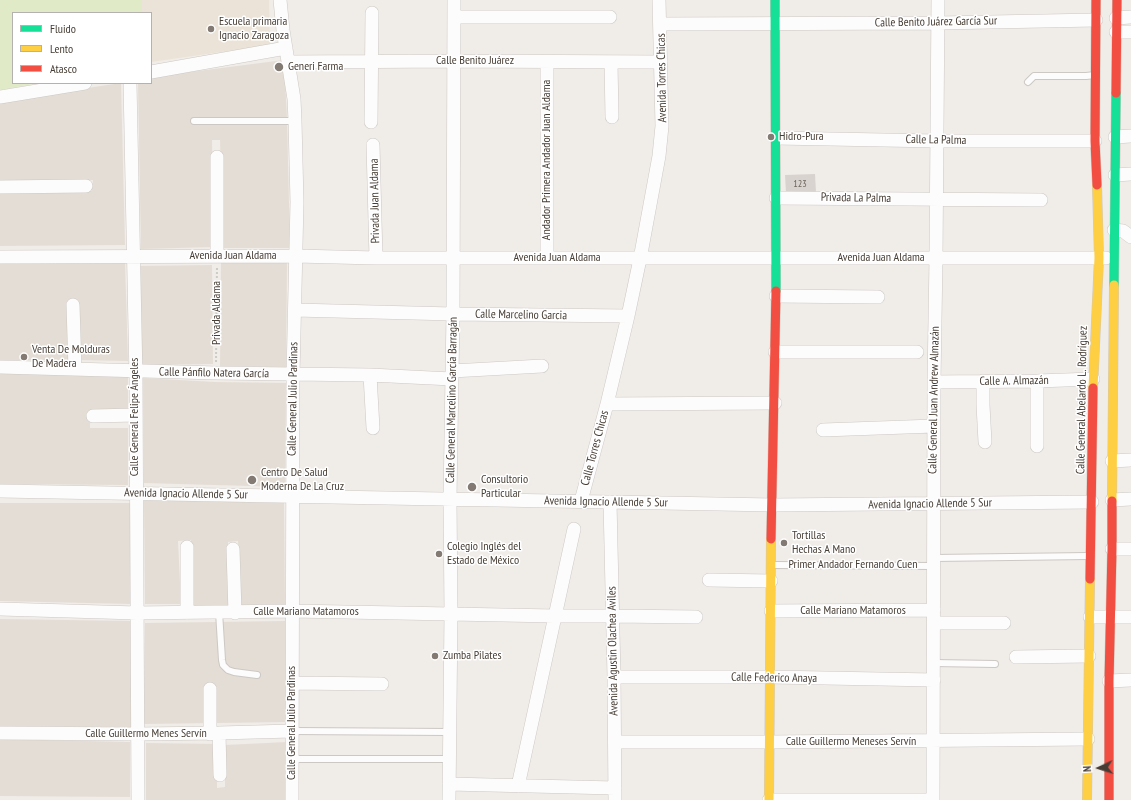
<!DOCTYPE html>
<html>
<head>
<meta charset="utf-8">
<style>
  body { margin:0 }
  #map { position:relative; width:1131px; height:800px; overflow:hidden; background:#f0ece8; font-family:"PT Sans Narrow",sans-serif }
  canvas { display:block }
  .legend { position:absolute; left:12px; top:12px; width:140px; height:72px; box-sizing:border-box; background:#fff; border:1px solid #b5b1ae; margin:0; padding:5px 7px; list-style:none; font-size:12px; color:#463d34 }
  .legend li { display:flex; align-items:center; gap:8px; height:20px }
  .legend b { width:20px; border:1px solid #b5b1ae }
  .north { position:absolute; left:1079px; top:748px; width:40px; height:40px; -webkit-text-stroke:3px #fff; paint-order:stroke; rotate:266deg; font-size:11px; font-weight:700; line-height:16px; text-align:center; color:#463d34 }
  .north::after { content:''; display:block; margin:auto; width:14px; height:18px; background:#463d34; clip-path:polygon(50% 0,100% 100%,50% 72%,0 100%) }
</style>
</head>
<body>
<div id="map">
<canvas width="1131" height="800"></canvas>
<ul class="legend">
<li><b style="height:5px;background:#16e098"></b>Fluido</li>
<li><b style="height:5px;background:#ffcf43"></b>Lento</li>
<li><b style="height:5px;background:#f24e42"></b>Atasco</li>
</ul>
<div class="north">N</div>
</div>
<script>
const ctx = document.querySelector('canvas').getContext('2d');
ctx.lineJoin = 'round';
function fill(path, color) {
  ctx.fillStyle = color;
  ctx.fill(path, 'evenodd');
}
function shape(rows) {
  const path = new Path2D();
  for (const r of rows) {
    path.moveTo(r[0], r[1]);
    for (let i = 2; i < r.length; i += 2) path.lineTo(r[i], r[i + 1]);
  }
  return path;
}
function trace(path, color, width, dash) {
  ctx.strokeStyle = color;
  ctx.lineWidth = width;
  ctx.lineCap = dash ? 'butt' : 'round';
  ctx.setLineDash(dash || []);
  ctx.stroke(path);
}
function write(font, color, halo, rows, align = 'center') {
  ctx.font = font + ' "PT Sans Narrow",sans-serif';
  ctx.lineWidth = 3;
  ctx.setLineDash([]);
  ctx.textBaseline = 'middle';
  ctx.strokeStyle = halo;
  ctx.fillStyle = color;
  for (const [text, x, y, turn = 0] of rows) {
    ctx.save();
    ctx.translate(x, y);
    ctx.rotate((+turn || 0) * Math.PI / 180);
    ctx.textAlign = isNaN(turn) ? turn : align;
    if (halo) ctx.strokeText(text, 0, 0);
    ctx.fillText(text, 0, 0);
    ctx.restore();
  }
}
fill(shape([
  [284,60,287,118,290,248,223,248,220,140,212,140,214,247,141,249,138,83,151,83,151,77],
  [121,83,125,245,0,246,0,191,92,191,93,180,0,181,0,101],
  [125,262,128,361,79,360,75,299,69,299,71,360,0,360,0,264],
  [221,262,287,263,286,367,220,366],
  [212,265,213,364,141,365,140,266],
  [128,372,128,414,90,415,90,428,128,428,128,485,0,484,0,374],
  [143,378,215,382,286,383,285,487,144,483],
  [144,500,284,503,285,604,240,605,238,541,228,542,230,605,193,606,191,540,178,541,181,604,145,604],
  [0,503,130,503,131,604,0,601],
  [0,619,131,621,131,727,0,726],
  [285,621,287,722,144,724,145,623],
  [0,739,130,742,130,797,0,796],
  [287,742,288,800,146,800,146,743,217,744,217,788,225,787,225,745]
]), '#e4ddd5');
fill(shape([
  [142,0,269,0,270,45,151,62,151,13,142,13]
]), '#ebe3d7');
fill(shape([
  [0,0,142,0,142,13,13,13,13,83,39,83,0,90]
]), '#e1eac7');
fill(shape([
  [815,174,816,192,786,193,785,175]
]), '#d8d3cf');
const lane = shape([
  [1028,82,1034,76,1086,76,1095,75],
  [194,121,295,121],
  [934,558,1088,556],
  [773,565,934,566],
  [219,612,222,660,223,665,228,670,234,672,257,675],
  [934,663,995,664],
  [292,731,450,732],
  [292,759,450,759]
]);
const street = shape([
  [280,0,283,30,294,99,295,121,297,202,293,375,292,800],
  [454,17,610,17],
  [1116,18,1131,17],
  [661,24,938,23,1096,20],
  [1116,32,1131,32],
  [289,62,454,61,661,62],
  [547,62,547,258],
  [611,62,612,117],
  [151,72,286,48],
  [130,83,136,378,138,800],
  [0,97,85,83],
  [371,122,372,13],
  [1115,137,1131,136],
  [776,138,937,141,1095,141],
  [373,145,376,258],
  [217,157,217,256],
  [1115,175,1131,174],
  [0,187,86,186],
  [776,198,1041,200],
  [1114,230,1123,231,1131,237],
  [0,257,296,256,376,258,1106,258],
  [776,296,878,297],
  [73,305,75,369],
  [295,310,453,314,628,316],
  [775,352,917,352],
  [0,367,216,373,370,375,452,379],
  [452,371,542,366],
  [370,375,373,428],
  [983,381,983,405,985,442],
  [934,382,1037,381,1093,379],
  [607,404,775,403],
  [93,416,136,415],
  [823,430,934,426],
  [1037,446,1037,381],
  [1112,461,1131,460],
  [0,491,773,505,1092,502],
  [1112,500,1131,499],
  [581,501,607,404,628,316,640,259,659,156,662,126,659,0],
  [610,502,614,677,615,800],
  [187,547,187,613],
  [233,549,235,613],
  [1112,549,1131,549],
  [709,580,771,581],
  [0,609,137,613,292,611,451,614,555,616,613,616,696,617],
  [771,611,934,610],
  [1090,617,1131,617],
  [934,623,1004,623],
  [1016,657,1089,656],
  [614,677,771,677,934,680],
  [1109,681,1131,680],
  [292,683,382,684],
  [210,689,210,734],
  [0,733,138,734,219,733,292,731],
  [219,733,220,775],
  [615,742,770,742,1088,739],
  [449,784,615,788],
  [518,786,574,529],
  [449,800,451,614,450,499,453,314,454,0],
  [769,800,933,800],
  [933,800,934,382,936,258,938,0]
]);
const fast = shape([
  [775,0,776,291],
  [1114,285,1116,93]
]);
const slow = shape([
  [1093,388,1099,258,1097,185],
  [1112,501,1114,285],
  [769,800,771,539],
  [1087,800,1090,579]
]);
const jam = shape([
  [1096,0,1095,141,1097,185],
  [1116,93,1117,0],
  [771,539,776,291],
  [1090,579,1093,388],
  [1109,800,1109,681,1112,549,1112,501]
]);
trace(lane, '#ccc8c4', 8);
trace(street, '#ccc8c4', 14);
trace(fast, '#d0c9bf', 10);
trace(slow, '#d0c9bf', 10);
trace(jam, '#d0c9bf', 10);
trace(shape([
  [216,362,217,267]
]), '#cecac6', 2, [2, 2]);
trace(lane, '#fdfcfc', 6);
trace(street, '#fdfcfc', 13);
trace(fast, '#16e098', 9);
trace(slow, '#ffcf43', 9);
trace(jam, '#f24e42', 9);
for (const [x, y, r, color] of [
  [211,29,4,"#827a73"],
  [279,67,5,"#827a73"],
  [771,137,4,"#827a73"],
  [24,357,4,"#827a73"],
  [252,480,5,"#827a73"],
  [472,487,5,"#827a73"],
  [784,543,4,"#827a73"],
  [439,554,4,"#827a73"],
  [435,656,4,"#827a73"]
]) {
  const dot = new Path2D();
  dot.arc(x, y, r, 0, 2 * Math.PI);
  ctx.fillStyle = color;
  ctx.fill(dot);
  trace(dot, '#fff', 1.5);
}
write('10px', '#6c645c', null, [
  ["123",800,184]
]);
write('12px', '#463d34', '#fff', [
  ["Escuela primaria",219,22],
  ["Ignacio Zaragoza",219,36],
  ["Generi Farma",288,67],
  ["Hidro-Pura",779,137],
  ["Venta De Molduras",32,350],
  ["De Madera",32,364],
  ["Centro De Salud",261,473],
  ["Moderna De La Cruz",261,487],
  ["Consultorio",481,480],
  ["Particular",481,494],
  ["Tortillas",792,536],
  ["Hechas A Mano",792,550],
  ["Colegio Inglés del",447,547],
  ["Estado de México",447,561],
  ["Zumba Pilates",443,656]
], 'left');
write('12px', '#463d34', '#fff', [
  ["Calle Benito Juárez García Sur",936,22,-1],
  ["Calle Benito Juárez",475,61],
  ["Avenida Torres Chicas",662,78,-91],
  ["Calle La Palma",936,140,1],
  ["Andador Primera Andador Juan Aldama",547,160,-90],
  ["Privada La Palma",856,198,1],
  ["Privada Juan Aldama",375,201,-91],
  ["Avenida Juan Aldama",233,256],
  ["Avenida Juan Aldama",557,258],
  ["Avenida Juan Aldama",881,258],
  ["Privada Aldama",217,313,-90],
  ["Calle Marcelino Garcia",521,315,1],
  ["Calle Pánfilo Natera García",214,373,1],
  ["Calle A. Almazán",1014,381,-1],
  ["Calle General Julio Pardinas",293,399,-89],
  ["Calle General Marcelino García Barragán",452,400,-89],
  ["Calle General Juan Andrew Almazán",934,400,-89],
  ["Calle General Abelardo L. Rodríguez",1082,400,-89],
  ["Calle General Felipe Ángeles",135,417,-90],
  ["Calle Torres Chicas",595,448,-75],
  ["Avenida Ignacio Allende 5 Sur",186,494,1],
  ["Avenida Ignacio Allende 5 Sur",606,502,1],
  ["Avenida Ignacio Allende 5 Sur",930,504,-1],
  ["Primer Andador Fernando Cuen",853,565],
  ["Calle Mariano Matamoros",853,611],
  ["Calle Mariano Matamoros",306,612],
  ["Avenida Agustin Olachea Aviles",613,651,-91],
  ["Calle Federico Anaya",774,678,1],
  ["Calle General Julio Pardinas",292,723,-90],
  ["Calle Guillermo Menes Servín",146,734],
  ["Calle Guillermo Meneses Servín",851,742]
]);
</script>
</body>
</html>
